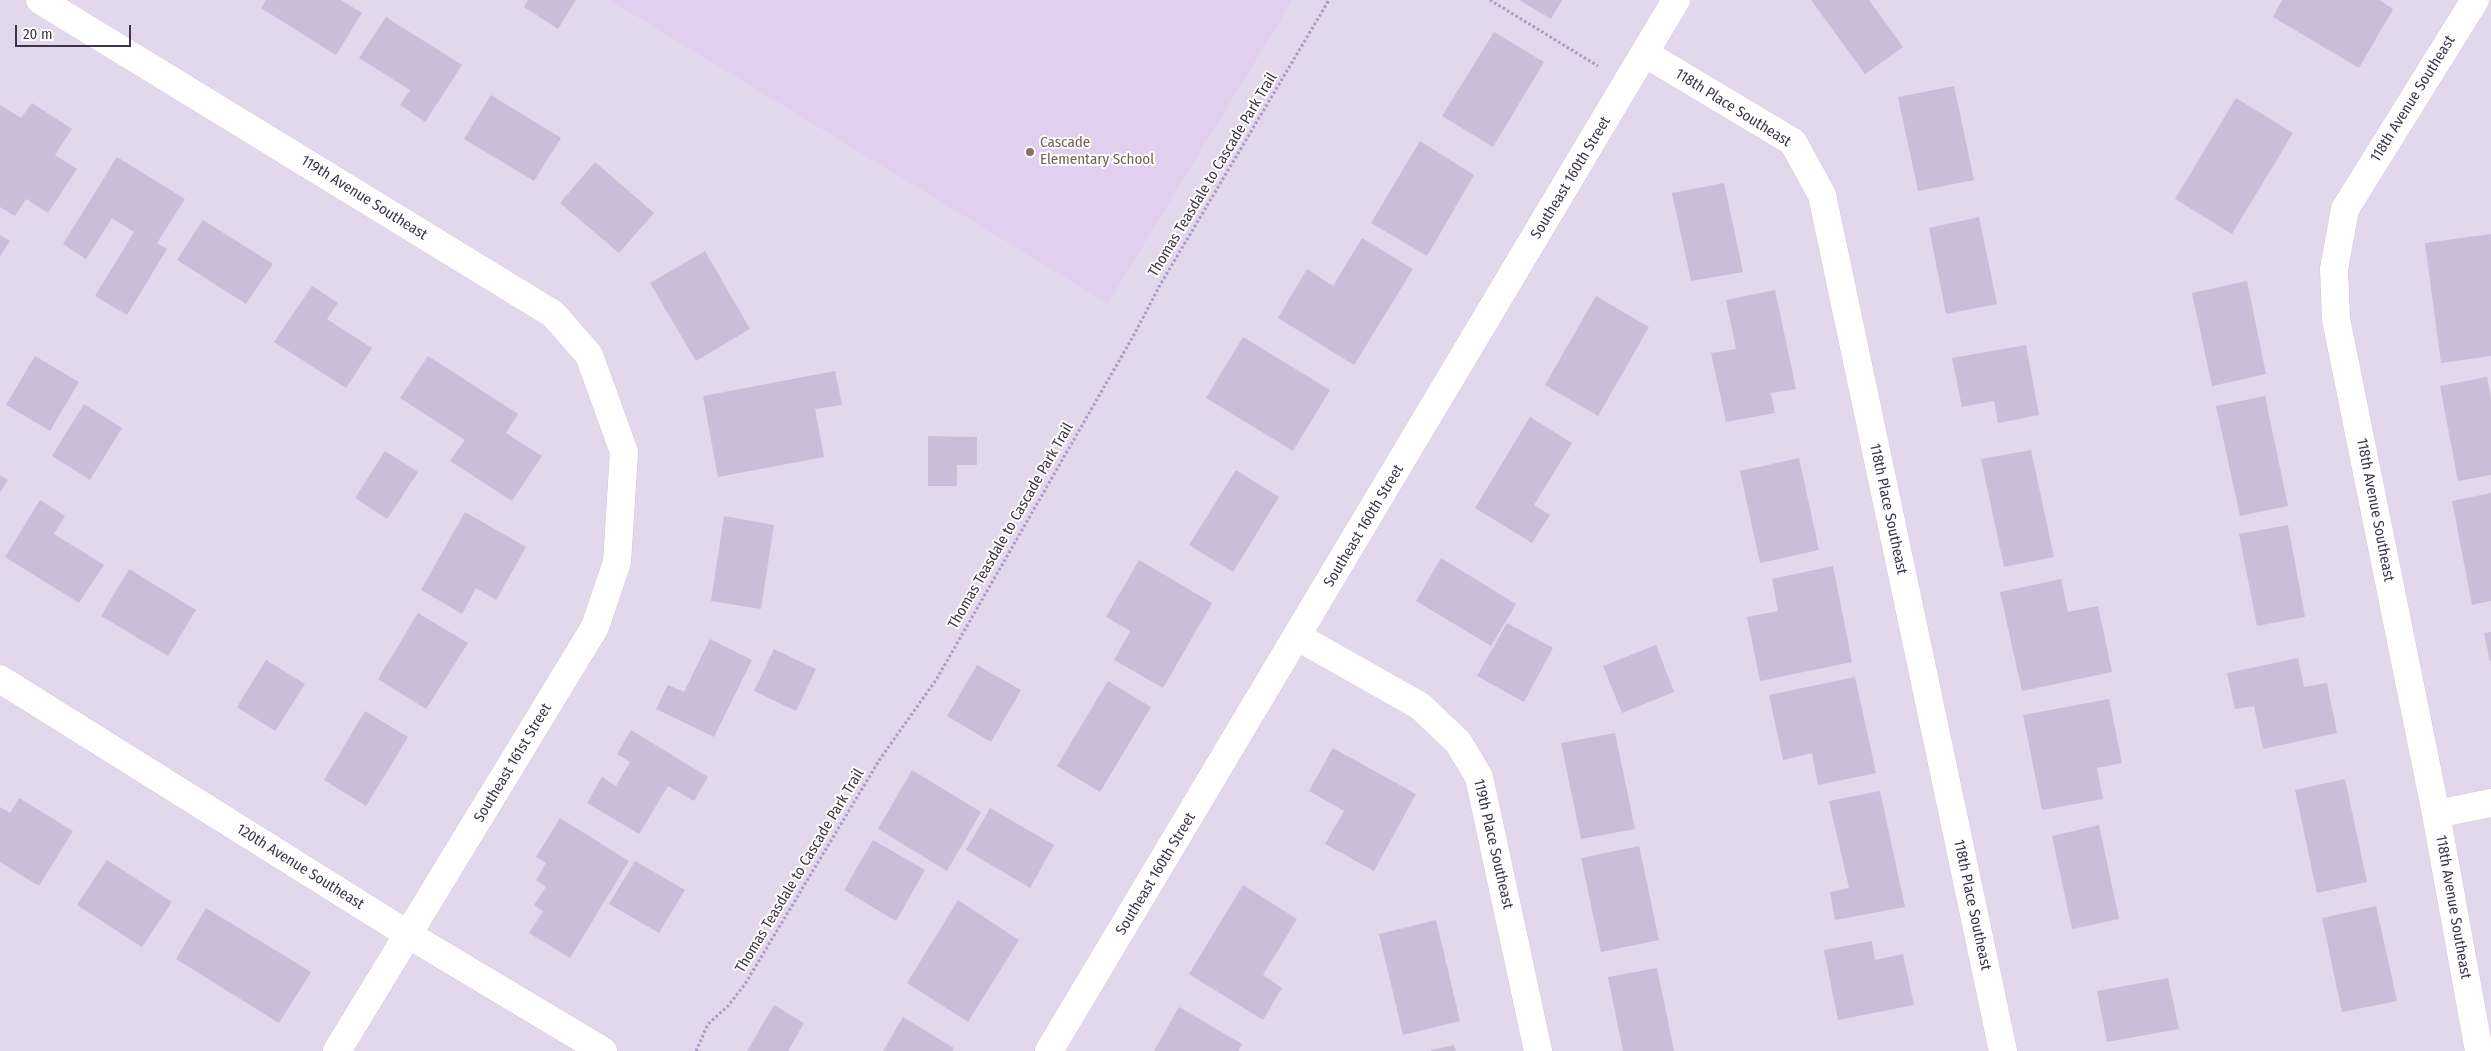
<!DOCTYPE html>
<html>
<head>
<meta charset="utf-8">
<style>
  body { margin:0 }
  #map { position:relative; width:2491px; height:1051px; overflow:hidden; background:#eee5f4; font-family:"Fira Sans Condensed",sans-serif }
  canvas { display:block }
  .scale { position:absolute; left:15px; top:25px; width:116px; height:22px; box-sizing:border-box; border:2px solid #3e3447; border-top:0; padding-left:6px; font-size:15px; line-height:18px; white-space:nowrap; color:#3e3447; -webkit-text-stroke:4px #fff; paint-order:stroke }
</style>
</head>
<body>
<div id="map">
<canvas width="2491" height="1051"></canvas>
<div class="scale">20 m</div>
</div>
<script>
const ctx = document.querySelector('canvas').getContext('2d');
ctx.lineJoin = 'round';
function fill(path, color) {
  ctx.fillStyle = color;
  ctx.fill(path, 'evenodd');
}
function shape(rows) {
  const path = new Path2D();
  for (const r of rows) {
    path.moveTo(r[0], r[1]);
    for (let i = 2; i < r.length; i += 2) path.lineTo(r[i], r[i + 1]);
  }
  return path;
}
function trace(path, color, width, dash) {
  ctx.strokeStyle = color;
  ctx.lineWidth = width;
  ctx.lineCap = dash ? 'butt' : 'round';
  ctx.setLineDash(dash || []);
  ctx.stroke(path);
}
function write(font, color, halo, rows, align = 'center') {
  ctx.font = font + ' "Fira Sans Condensed",sans-serif';
  ctx.lineWidth = 4;
  ctx.setLineDash([]);
  ctx.textBaseline = 'middle';
  ctx.strokeStyle = halo;
  ctx.fillStyle = color;
  for (const [text, x, y, turn = 0] of rows) {
    ctx.save();
    ctx.translate(x, y);
    ctx.rotate((+turn || 0) * Math.PI / 180);
    ctx.textAlign = isNaN(turn) ? turn : align;
    if (halo) ctx.strokeText(text, 0, 0);
    ctx.fillText(text, 0, 0);
    ctx.restore();
  }
}
fill(shape([
  [0,0,609,0,1108,304,1293,0,2491,0,2491,1051,0,1051]
]), '#e3d7ec');
fill(shape([
  [609,0,1293,0,1108,304]
]), '#e2ceee');
fill(shape([
  [266,0,341,0,362,13,336,55,261,8],
  [528,0,576,0,558,29,524,7],
  [1519,0,1562,0,1551,19],
  [1811,0,1869,0,1903,47,1865,74],
  [2282,0,2379,0,2393,9,2359,68,2273,17],
  [386,17,462,65,425,122,400,105,410,90,359,58],
  [1494,32,1544,62,1493,147,1442,116],
  [1954,86,1974,180,1918,191,1898,97],
  [491,95,561,138,534,181,464,139],
  [2236,98,2293,133,2232,234,2175,199],
  [32,103,72,129,55,155,77,169,48,213,26,199,15,216,0,207,0,105,21,118],
  [1420,141,1474,175,1427,256,1371,223],
  [117,157,185,199,157,243,167,249,127,315,95,296,134,232,112,218,86,259,63,244],
  [595,162,654,213,619,253,560,203],
  [1724,183,1743,272,1691,281,1672,193],
  [1979,217,1997,304,1946,314,1929,228],
  [203,220,273,264,246,304,177,260],
  [2491,234,2491,356,2441,363,2425,243],
  [0,235,10,241,0,256],
  [1362,238,1413,269,1354,365,1278,318,1307,269,1333,286],
  [705,251,750,329,696,361,650,283],
  [2247,281,2266,374,2212,386,2192,293],
  [312,286,338,303,327,319,372,348,346,388,274,342],
  [1775,290,1796,389,1771,393,1775,413,1726,422,1711,353,1736,349,1726,300],
  [1596,296,1649,327,1598,416,1545,385],
  [1243,337,1330,390,1293,451,1206,398],
  [2026,345,2039,415,1998,423,1994,401,1962,407,1952,358],
  [35,356,79,382,50,431,6,405],
  [428,356,518,414,506,433,542,456,512,501,450,461,465,440,400,398],
  [835,371,842,405,815,409,824,457,718,477,703,396],
  [2487,377,2491,397,2491,475,2458,481,2440,386],
  [2265,396,2288,506,2240,516,2216,406],
  [84,404,122,428,90,480,52,456],
  [1530,417,1572,443,1534,505,1550,515,1532,543,1475,508],
  [928,436,977,437,977,465,957,465,957,486,928,486],
  [2031,450,2054,557,2004,567,1981,459],
  [385,451,418,472,387,519,355,498],
  [1799,458,1819,550,1760,563,1740,471],
  [1236,470,1279,497,1233,572,1189,545],
  [0,475,8,480,0,493],
  [2491,493,2491,601,2472,605,2452,501],
  [40,500,65,516,54,534,104,565,79,603,5,557],
  [465,512,526,547,496,600,476,588,462,614,421,590],
  [724,516,774,525,761,609,711,601],
  [2288,525,2305,617,2257,626,2239,534],
  [1441,558,1516,604,1491,646,1416,601],
  [1139,560,1212,603,1163,688,1114,660,1130,631,1106,617],
  [1833,566,1852,662,1760,681,1747,617,1778,611,1772,579],
  [129,569,196,610,168,656,101,616],
  [2061,579,2068,612,2098,606,2112,672,2022,691,2000,592],
  [418,613,468,643,426,709,378,679],
  [1507,623,1553,648,1524,702,1477,676],
  [2491,632,2491,661,2490,661,2484,633],
  [710,639,752,660,714,737,656,709,668,685,684,692],
  [1656,645,1674,692,1622,713,1603,666],
  [774,649,816,669,796,711,754,691],
  [2298,658,2304,687,2327,683,2337,733,2263,749,2254,706,2235,709,2227,673],
  [266,660,305,684,275,731,237,707],
  [977,665,1021,690,991,742,947,716],
  [1855,677,1876,773,1818,785,1812,753,1783,760,1769,695],
  [1108,681,1151,707,1100,792,1057,766],
  [2109,699,2122,763,2097,768,2103,799,2042,810,2023,715],
  [365,711,408,737,366,806,324,780],
  [631,730,708,777,694,801,668,786,639,834,587,803,602,777,616,786,630,762,617,754],
  [1615,733,1635,829,1581,839,1561,743],
  [1333,748,1416,794,1374,871,1325,844,1344,811,1309,791],
  [912,770,981,812,947,871,878,829],
  [2345,779,2367,882,2317,893,2295,790],
  [1880,791,1905,907,1835,920,1830,892,1849,888,1829,801],
  [19,798,73,831,39,886,0,862,0,807,10,813],
  [990,808,1054,845,1030,888,966,850],
  [560,818,629,861,570,958,529,933,543,911,534,905,546,887,536,880,546,863,536,857],
  [2099,825,2119,919,2072,929,2052,836],
  [873,840,925,870,896,921,844,890],
  [1639,846,1659,940,1601,952,1581,858],
  [107,860,172,902,142,947,77,905],
  [635,861,685,890,659,933,609,904],
  [1243,885,1297,919,1263,975,1282,988,1263,1020,1189,974],
  [958,900,1019,940,968,1022,907,983],
  [2376,906,2397,1001,2342,1012,2322,918],
  [206,908,311,972,279,1023,176,959],
  [1436,920,1460,1021,1403,1035,1379,934],
  [1872,941,1875,960,1903,954,1914,1005,1838,1020,1824,950],
  [1657,968,1674,1051,1623,1051,1608,977],
  [2168,978,2179,1029,2107,1042,2097,991],
  [774,1005,804,1023,788,1051,747,1051],
  [1179,1007,1242,1044,1238,1051,1154,1051],
  [903,1017,954,1048,952,1051,883,1051],
  [1454,1045,1456,1051,1431,1051,1431,1050]
]), '#cbbdd9');
const minor = shape([
  [40,0,553,314,589,355,624,452,617,562,595,627,337,1051],
  [2475,0,2345,209,2334,269,2336,319,2436,814,2479,1051],
  [1644,53,1793,142,1822,195,2003,1051],
  [1298,637,1420,706,1458,742,1479,777,1538,1051],
  [0,679,409,935,603,1051],
  [2436,814,2491,803],
  [1049,1051,1676,0]
]);
trace(minor, '#d3c4de', 29);
trace(shape([
  [1490,0,1598,66],
  [696,1051,708,1024,728,1006,745,984,880,759,936,680,1135,333,1160,285,1329,0]
]), '#af97c3', 3, [2.5, 2.5]);
trace(minor, '#fff', 28);
for (const [x, y, r, color] of [
  [1030,152,5,"#8d6e63"]
]) {
  const dot = new Path2D();
  dot.arc(x, y, r, 0, 2 * Math.PI);
  ctx.fillStyle = color;
  ctx.fill(dot);
  trace(dot, '#fff', 2);
}
write('15px', '#3e3447', '#fff', [
  ["118th Avenue Southeast",2413,99,-58],
  ["118th Place Southeast",1733,108,32],
  ["Thomas Teasdale to Cascade Park Trail",1213,175,-59],
  ["Southeast 160th Street",1571,178,-59],
  ["119th Avenue Southeast",364,198,32],
  ["118th Place Southeast",1888,509,78],
  ["118th Avenue Southeast",2375,510,79],
  ["Thomas Teasdale to Cascade Park Trail",1011,526,-60],
  ["Southeast 160th Street",1364,526,-59],
  ["Southeast 161st Street",513,763,-59],
  ["119th Place Southeast",1493,844,77],
  ["120th Avenue Southeast",300,867,32],
  ["Thomas Teasdale to Cascade Park Trail",800,871,-59],
  ["Southeast 160th Street",1156,874,-59],
  ["118th Place Southeast",1972,905,78],
  ["118th Avenue Southeast",2453,907,80]
]);
write('15px', '#785e54', '#fff', [
  ["Cascade",1040,143],
  ["Elementary School",1040,160]
], 'left');
</script>
</body>
</html>
